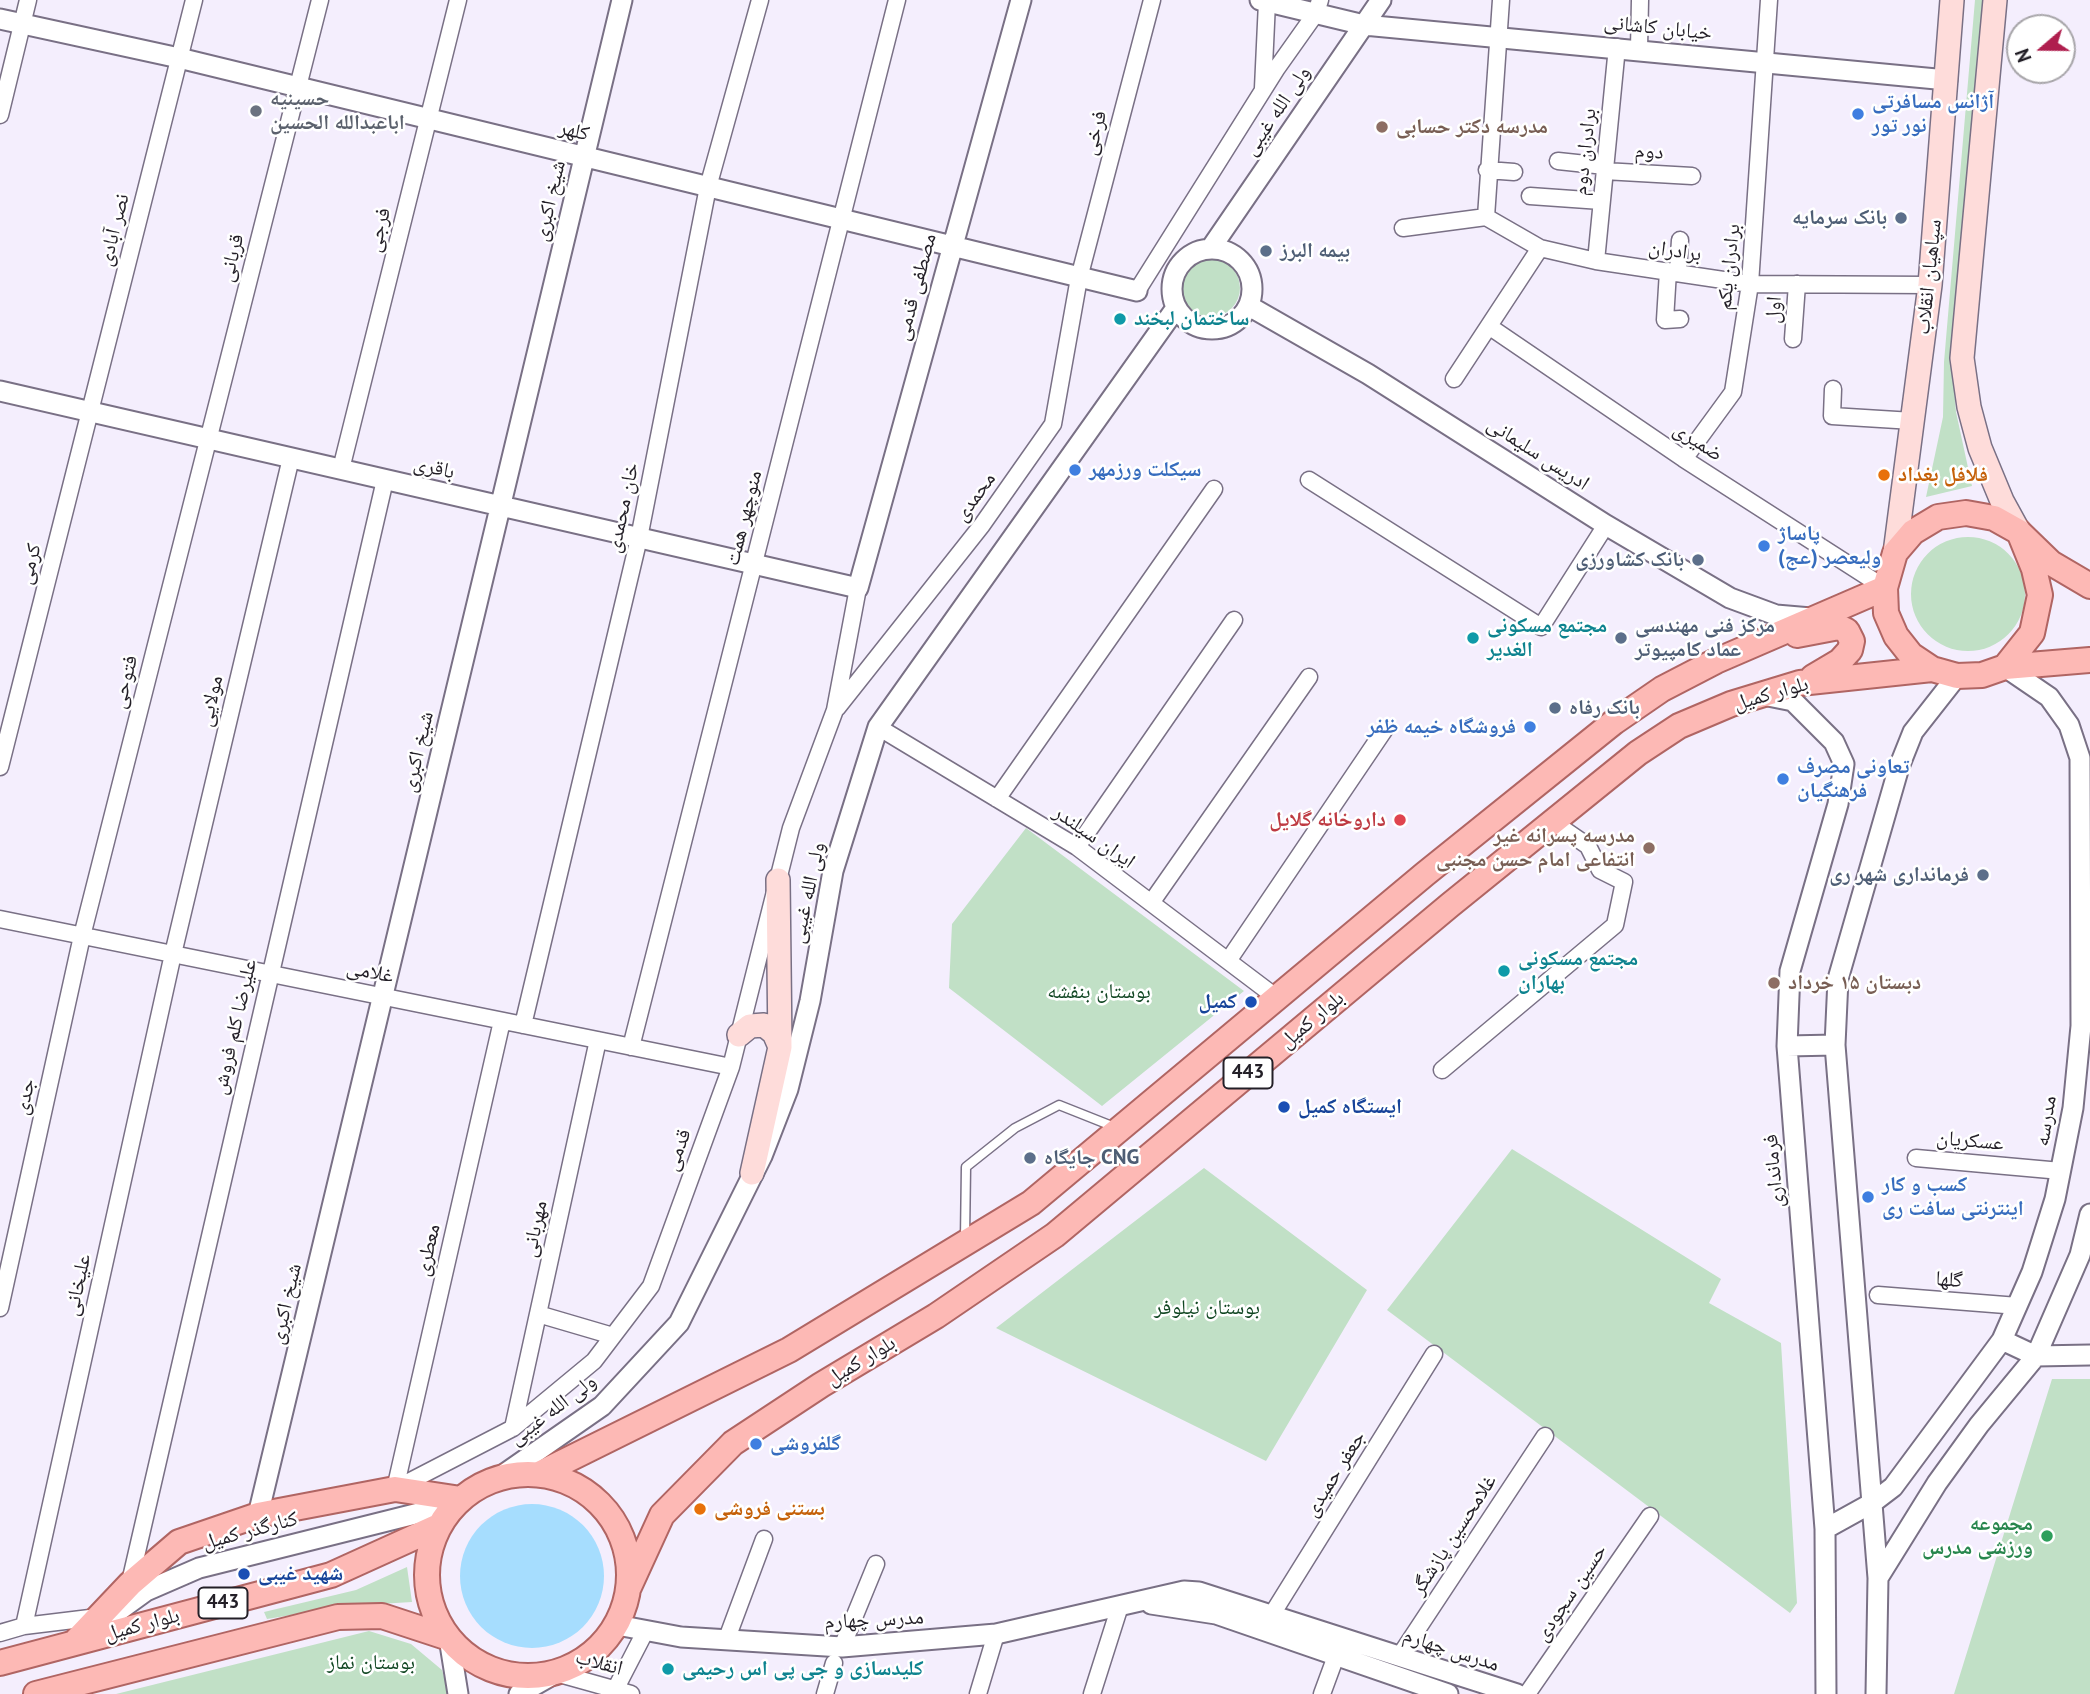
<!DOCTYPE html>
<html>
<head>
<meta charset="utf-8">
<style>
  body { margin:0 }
  #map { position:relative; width:2090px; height:1694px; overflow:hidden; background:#f4eefd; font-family:"PT Sans",sans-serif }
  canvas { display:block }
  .north { position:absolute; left:2006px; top:14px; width:70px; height:70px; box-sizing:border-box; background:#fff; border:2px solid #a7a5a9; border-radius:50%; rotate:250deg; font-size:19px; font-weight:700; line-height:28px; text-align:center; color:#231f27 }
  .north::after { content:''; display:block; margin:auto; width:24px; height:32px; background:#af1e4e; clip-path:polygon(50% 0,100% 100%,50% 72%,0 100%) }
</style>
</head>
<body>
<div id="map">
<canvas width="2090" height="1694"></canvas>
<div class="north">N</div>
</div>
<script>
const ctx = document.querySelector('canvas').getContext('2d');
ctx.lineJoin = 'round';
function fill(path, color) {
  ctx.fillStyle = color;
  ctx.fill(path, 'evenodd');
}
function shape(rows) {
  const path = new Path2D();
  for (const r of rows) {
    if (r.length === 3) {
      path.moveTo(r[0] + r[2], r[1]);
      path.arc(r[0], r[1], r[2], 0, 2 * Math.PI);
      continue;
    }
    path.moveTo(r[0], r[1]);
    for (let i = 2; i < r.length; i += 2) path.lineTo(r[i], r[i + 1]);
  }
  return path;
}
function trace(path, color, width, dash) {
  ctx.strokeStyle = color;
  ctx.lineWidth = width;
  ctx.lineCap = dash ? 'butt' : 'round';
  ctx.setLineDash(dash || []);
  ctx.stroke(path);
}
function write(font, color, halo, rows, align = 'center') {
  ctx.font = font + ' "PT Sans","Noto Naskh Arabic",sans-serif';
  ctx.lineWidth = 5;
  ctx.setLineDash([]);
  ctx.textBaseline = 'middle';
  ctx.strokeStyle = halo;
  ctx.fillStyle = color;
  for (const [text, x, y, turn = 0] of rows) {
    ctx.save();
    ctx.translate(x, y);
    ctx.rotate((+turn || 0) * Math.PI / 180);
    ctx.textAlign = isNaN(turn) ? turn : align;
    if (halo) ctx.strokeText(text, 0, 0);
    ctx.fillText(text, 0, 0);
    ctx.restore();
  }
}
fill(shape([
  [1975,0,1984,0,1952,364,1956,412,1972,486,1926,497,1943,417,1944,362],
  [1211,288,29],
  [1968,594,57],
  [1026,828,1244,991,1102,1106,949,988,952,924],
  [1512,1149,1721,1279,1709,1303,1781,1343,1797,1603,1790,1613,1387,1310],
  [1204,1168,1367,1290,1266,1461,996,1328],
  [2052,1379,2090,1379,2090,1694,1954,1694],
  [407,1567,412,1602,346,1606,267,1619,264,1612,356,1590],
  [369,1631,411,1644,442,1670,449,1694,116,1694]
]), '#c1e0c6');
fill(shape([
  [532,1576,72]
]), '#a6ddfe');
const service = shape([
  [965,1238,966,1167,1015,1128,1059,1105,1117,1128]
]);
const minor = shape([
  [1501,0,1486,217,1540,248,1596,261,1750,284,1930,285],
  [1639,49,1640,0],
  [1263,88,1267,2],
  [0,115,28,0],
  [1558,161,1605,166],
  [1487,170,1514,172],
  [1604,171,1692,176],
  [1530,196,1601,201],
  [1403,228,1486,217],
  [1596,261,1617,47],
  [1668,271,1665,320,1680,319],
  [1678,272,1680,240],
  [1137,291,1277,68,1316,13,1320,0],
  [1490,327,1684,459,1885,588],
  [1793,339,1797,284],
  [1454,379,1540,248],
  [1833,389,1832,416,1913,421],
  [1684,459,1733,392,1750,284,1769,0],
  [341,469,458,0],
  [1309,480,1541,627,1606,525],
  [837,708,982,525,1053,424,1079,278,1152,0],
  [878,727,1077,847,1277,998],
  [0,767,194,0],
  [997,799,1214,489],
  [1077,847,1234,620],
  [1151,903,1309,677],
  [0,919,731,1067],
  [1228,961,1385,729],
  [523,1025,639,538,708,187,760,0],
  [631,1047,897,0],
  [1442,1070,1615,925,1624,882,1600,870,1588,846,1553,822],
  [1916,1158,2061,1171],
  [1878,1295,2018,1306],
  [0,1308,82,936,320,0],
  [538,1314,613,1336],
  [513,1428,598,1040],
  [395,1489,513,1428,594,1361,651,1286,731,1067,791,828,835,710,858,588],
  [395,1489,502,1021],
  [130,1582,385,480],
  [1271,1616,1434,1354],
  [24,1626,173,954,291,458],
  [0,1633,24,1626,98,1617],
  [726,1641,764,1539],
  [842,1647,876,1564],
  [1399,1657,1545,1436],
  [556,1673,631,1694],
  [609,1694,615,1690,646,1630],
  [825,1694,834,1663],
  [978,1694,996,1634],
  [1092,1694,1119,1609],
  [1322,1694,1336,1656],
  [1527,1694,1650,1516]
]);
const tertiary = shape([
  [1260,0,1364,25,1947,80],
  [0,19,179,58,1137,291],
  [1211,248,1381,0],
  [1212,289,40],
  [1249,306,1368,374,1606,525,1730,598,1776,615,1811,618],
  [0,391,858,588,1021,0],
  [1763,695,1793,701,1834,742,1844,764,1838,804,1790,971,1787,1046,1825,1529,1826,1694],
  [1787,1046,1835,1045],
  [2002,1340,2036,1356,2090,1355],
  [500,1477,602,1406,679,1323,762,1156,788,1089,810,1001,833,871,878,727,1176,308],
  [258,1515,622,0],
  [1825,1529,1872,1503,1893,1487,2002,1340,2032,1272,2055,1199,2073,1108,2081,1026,2080,758,2069,725,2049,697,2005,667],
  [1878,1578,1937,1483,1979,1425,2036,1356,2080,1255,2090,1214],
  [1151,1604,1216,1614,1448,1694],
  [106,1620,146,1591,199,1568,455,1504],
  [617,1625,681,1637,842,1647,996,1634,1184,1591,1199,1592,1517,1694],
  [449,1638,458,1694],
  [519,1694,556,1673],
  [1876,1694,1878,1578,1835,1045,1838,979,1899,767,1913,732,1957,676]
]);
const secondary = shape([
  [1995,0,1962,358,1969,407,1980,448,2002,501,2019,532],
  [1895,553,1930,285,1952,0],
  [739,1035,750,1026,764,1025,774,1033,780,1047],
  [752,1173,780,1047,778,880]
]);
const primary = shape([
  [2019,532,2034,569,2040,595,2032,633,2005,667,1982,675,1957,676,1932,669,1911,655,1896,636,1886,613,1885,588,1895,553,1913,532,1938,517,1966,513,1994,518,2019,532,2051,563,2090,586],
  [1797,635,1839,627,1847,631,1852,641,1850,650,1840,661,1813,677],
  [2005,667,2090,660],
  [528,1575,101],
  [539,1474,789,1350,1031,1203,1425,874,1614,722,1662,689,1716,661,1885,588],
  [629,1587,662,1515,733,1443,821,1385,936,1316,1055,1235,1450,905,1638,753,1679,726,1731,704,1800,683,1932,669],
  [76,1641,130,1584,179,1542,258,1515,395,1489,461,1499],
  [0,1663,331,1575,439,1526],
  [36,1694,338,1617,382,1616,449,1638]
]);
trace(service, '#797085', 11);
trace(minor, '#797085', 19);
trace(tertiary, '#797085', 23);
trace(secondary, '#797085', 26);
trace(primary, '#b06563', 28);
trace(service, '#fff', 8);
trace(minor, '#fff', 16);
trace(tertiary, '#fff', 19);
trace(secondary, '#fedcda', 23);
trace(primary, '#fdb9b5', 24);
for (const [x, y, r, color] of [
  [256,111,7,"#6b7280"],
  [1858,114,7,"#3f7fe0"],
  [1382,127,7,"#8d6e63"],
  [1901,218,7,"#5c6f8a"],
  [1266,251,7,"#5c6f8a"],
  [1120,319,7,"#0f9aa8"],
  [1075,470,7,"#3f7fe0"],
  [1884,475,7,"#e8710a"],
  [1764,546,7,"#3f7fe0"],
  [1698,560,7,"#5c6f8a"],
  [1473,638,7,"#0f9aa8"],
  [1621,638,7,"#5c6f8a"],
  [1555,708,7,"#5c6f8a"],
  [1530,727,7,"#3f7fe0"],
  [1783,779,7,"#3f7fe0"],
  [1400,820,7,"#e0444e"],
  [1649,848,7,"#8d6e63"],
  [1983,875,7,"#5c6f8a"],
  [1504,971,7,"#0f9aa8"],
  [1774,983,7,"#8d6e63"],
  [1251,1002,7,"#1a4fb4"],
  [1284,1107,7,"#1a4fb4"],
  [1030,1158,7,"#5c6f8a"],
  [1868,1197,7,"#3f7fe0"],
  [756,1444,7,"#3f7fe0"],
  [700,1509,7,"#e8710a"],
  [2047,1536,7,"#2e9e5b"],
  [244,1574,7,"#1a4fb4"],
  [668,1669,7,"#0f9aa8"]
]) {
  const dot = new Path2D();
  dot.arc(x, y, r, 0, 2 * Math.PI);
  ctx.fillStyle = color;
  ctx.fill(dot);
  trace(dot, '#fff', 2.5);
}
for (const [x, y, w] of [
  [1248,1073,49],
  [223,1603,49]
]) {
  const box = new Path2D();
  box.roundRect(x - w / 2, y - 15.5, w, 31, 5);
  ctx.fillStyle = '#fff';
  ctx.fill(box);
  trace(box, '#231f27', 2);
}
write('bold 19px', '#231f27', null, [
  ["443",1248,1073],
  ["443",223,1603]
]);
write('21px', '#231f27', '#fff', [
  ["خیابان کاشانی",1658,28,6],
  ["ولی الله غیبی",1277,111,-56],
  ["کلهر",574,131,14],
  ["فرخی",1095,133,-75],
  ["برادران دوم",1585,152,-84],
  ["دوم",1649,152,3],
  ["شیخ اکبری",550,201,-77],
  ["نصر آبادی",114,230,-76],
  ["فرجی",379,230,-76],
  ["برادران",1675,251,8],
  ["قربانی",232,258,-76],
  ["برادران یکم",1729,267,-84],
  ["سپاهیان انقلاب",1929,277,-84],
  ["مصطفی قدمی",916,287,-75],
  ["اول",1774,310,-86],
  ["ضمیری",1698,442,33],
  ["ادریس سلیمانی",1538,454,33],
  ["باقری",434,468,13],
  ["محمدی",975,497,-54],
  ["خان محمدی",623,508,-78],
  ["منوچهر همت",744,518,-76],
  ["کرمی",30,564,-76],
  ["فتوحی",125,682,-76],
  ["بلوار کمیل",1771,694,-16],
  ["مولایی",211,701,-77],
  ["شیخ اکبری",418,752,-77],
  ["ایران سیلندر",1094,837,35],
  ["ولی الله غیبی",808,893,-78],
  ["غلامی",370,972,11],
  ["بلوار کمیل",1312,1020,-40],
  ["علیرضا کلم فروش",235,1027,-77],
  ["جدی",25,1097,-78],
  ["مدرسه",2046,1121,-81],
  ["عسکریان",1970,1141,5],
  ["قدمی",678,1150,-70],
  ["فرمانداری",1774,1171,-95],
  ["مهربانی",535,1229,-78],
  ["معطری",428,1250,-77],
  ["گلها",1949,1280,5],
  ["علیخانی",78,1285,-78],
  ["شیخ اکبری",286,1304,-77],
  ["بلوار کمیل",861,1361,-31],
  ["ولی الله غیبی",553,1410,-37],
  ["جعفر حمیدی",1335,1474,-58],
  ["کنارگذر کمیل",250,1531,-15],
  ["غلامحسین پازشگر",1454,1535,-57],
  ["حسین سجودی",1571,1593,-56],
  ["مدرس چهارم",874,1620,-3],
  ["بلوار کمیل",142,1625,-15],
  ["مدرس چهارم",1451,1650,18],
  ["انقلاب",599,1663,15]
]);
write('bold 21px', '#5b616d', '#fff', [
  ["حسینیه",270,99],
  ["اباعبدالله الحسین",270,123]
], 'left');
write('bold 21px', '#366cbe', '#fff', [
  ["آژانس مسافرتی",1872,102],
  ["نور تور",1872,126],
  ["سیکلت ورزمهر",1089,470],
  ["پاساژ",1778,534],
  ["ولیعصر (عج)",1778,558],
  ["فروشگاه خیمه ظفر",1516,727,"right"],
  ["تعاونی مصرف",1797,767],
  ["فرهنگیان",1797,791],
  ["کسب و کار",1882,1185],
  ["اینترنتی سافت ری",1882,1209],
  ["گلفروشی",770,1444]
], 'left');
write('bold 21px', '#785e54', '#fff', [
  ["مدرسه دکتر حسابی",1396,127],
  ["مدرسه پسرانه غیر",1635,836,"right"],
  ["انتفاعی امام حسن مجنبی",1635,860,"right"],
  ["دبستان ۱۵ خرداد",1788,983]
], 'left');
write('bold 21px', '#4e5e75', '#fff', [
  ["بانک سرمایه",1887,218,"right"],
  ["بیمه البرز",1280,251],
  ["بانک کشاورزی",1684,560,"right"],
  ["مرکز فنی مهندسی",1635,626],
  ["عماد کامپیوتر",1635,650],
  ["بانک رفاه",1569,708],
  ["فرمانداری شهر ری",1969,875,"right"],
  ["جایگاه CNG",1044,1158]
], 'left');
write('bold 21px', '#0d838f', '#fff', [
  ["ساختمان لبخند",1134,319],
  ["مجتمع مسکونی",1487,626],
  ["الغدیر",1487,650],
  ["مجتمع مسکونی",1518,959],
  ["بهاران",1518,983],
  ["کلیدسازی و جی پی اس رحیمی",682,1669]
], 'left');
write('bold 21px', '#c56008', '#fff', [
  ["فلافل بغداد",1898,475],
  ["بستنی فروشی",714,1509]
], 'left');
write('bold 21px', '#be3a42', '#fff', [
  ["داروخانه گلایل",1386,820]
], 'right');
write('21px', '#104622', '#fff', [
  ["بوستان بنفشه",1099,992],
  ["بوستان نیلوفر",1207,1308],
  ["بوستان نماز",371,1663]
]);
write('bold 21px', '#164399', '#fff', [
  ["کمیل",1237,1002,"right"],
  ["ایستگاه کمیل",1298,1107],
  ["شهید غیبی",258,1574]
], 'left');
write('bold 21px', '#27864d', '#fff', [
  ["مجموعه",2033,1524],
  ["ورزشی مدرس",2033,1548]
], 'right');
</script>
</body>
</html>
